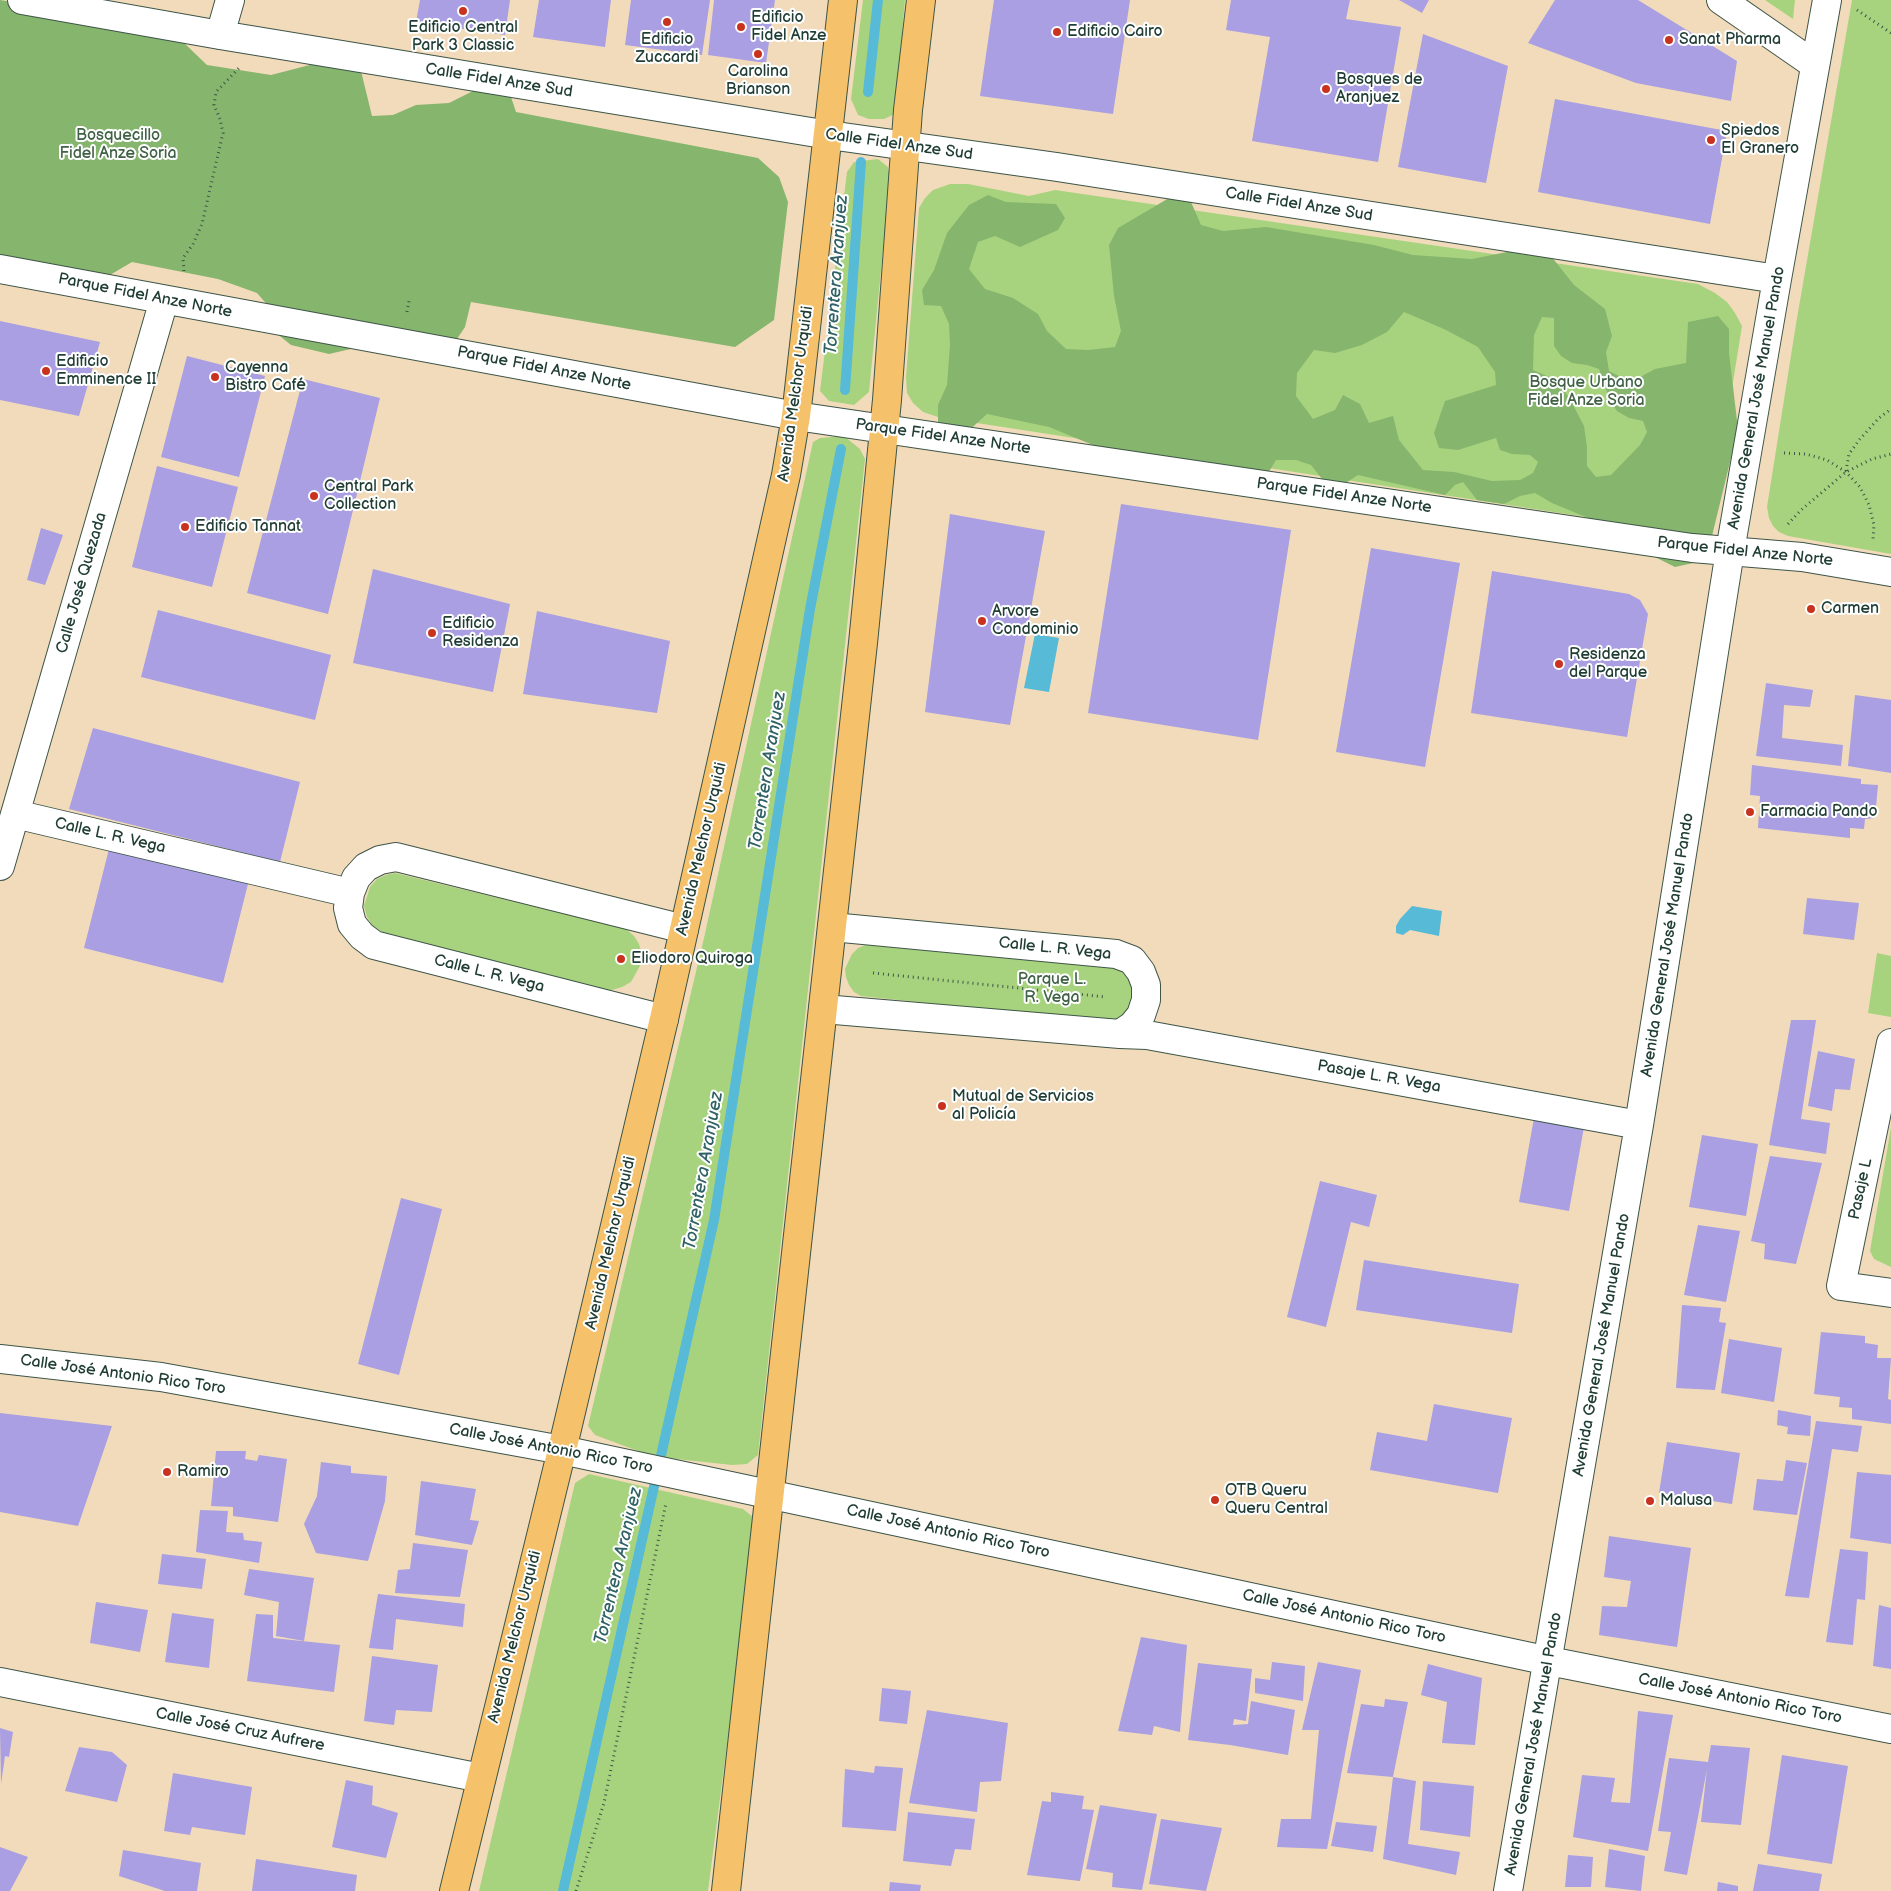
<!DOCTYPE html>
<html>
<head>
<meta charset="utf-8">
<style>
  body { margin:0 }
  canvas { display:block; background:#f1dbba }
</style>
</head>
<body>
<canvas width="1891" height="1891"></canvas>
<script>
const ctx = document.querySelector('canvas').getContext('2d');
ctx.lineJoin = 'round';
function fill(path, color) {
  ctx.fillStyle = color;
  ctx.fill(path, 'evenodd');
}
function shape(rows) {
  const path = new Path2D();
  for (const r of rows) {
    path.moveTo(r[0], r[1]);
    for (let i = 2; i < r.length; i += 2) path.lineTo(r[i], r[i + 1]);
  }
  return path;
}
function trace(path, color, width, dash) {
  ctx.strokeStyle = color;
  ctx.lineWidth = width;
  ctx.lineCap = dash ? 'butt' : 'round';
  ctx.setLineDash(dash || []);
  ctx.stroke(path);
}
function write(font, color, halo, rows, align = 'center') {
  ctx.font = font + ' "Balsamiq Sans",sans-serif';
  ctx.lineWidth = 4;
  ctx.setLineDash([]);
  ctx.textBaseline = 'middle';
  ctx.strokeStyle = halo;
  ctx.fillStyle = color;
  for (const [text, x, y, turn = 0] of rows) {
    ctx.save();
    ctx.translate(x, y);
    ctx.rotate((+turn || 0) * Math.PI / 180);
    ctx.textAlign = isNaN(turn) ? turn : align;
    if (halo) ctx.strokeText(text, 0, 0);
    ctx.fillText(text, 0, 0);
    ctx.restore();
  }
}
fill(shape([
  [863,0,905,0,895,114,884,119,869,119,858,115,851,99],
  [1765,0,1795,0,1793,19,1787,15],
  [1852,0,1891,0,1891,554,1788,536,1779,532,1773,526,1769,518,1767,507,1796,324],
  [878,159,888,167,890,179,869,392,854,405,829,401,820,391,847,172,854,162],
  [950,184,968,184,1029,196,1055,190,1698,284,1715,293,1727,302,1735,313,1742,326,1712,513,1683,532,938,417,923,412,913,403,907,393,906,377,919,208,925,198,933,190],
  [844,436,860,449,865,459,758,1455,747,1464,732,1465,667,1458,646,1454,595,1435,588,1426,704,938,813,442,820,438],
  [395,873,626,929,634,936,639,944,642,954,641,964,631,982,622,987,612,990,600,990,391,938,372,925,367,917,364,906,370,887,377,879,386,875],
  [866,945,1121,969,1129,974,1134,981,1135,1006,1116,1023,861,996,854,992,849,985,846,977,845,969,852,954,858,948],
  [1877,953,1891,956,1891,1017,1868,1013],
  [1891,1127,1891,1267,1874,1259,1870,1251],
  [589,1474,743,1509,753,1517,755,1528,708,1891,479,1891,575,1483]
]), '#a8d37e');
fill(shape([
  [0,0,62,10,158,18,207,65,271,75,333,59,360,67,372,116,393,115,416,105,449,103,479,88,497,90,511,97,516,112,758,158,779,177,788,202,774,320,735,347,471,302,465,327,453,345,368,345,329,354,291,345,271,329,271,309,257,293,218,279,132,262,98,282,0,265],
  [988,195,1006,202,1056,204,1065,218,1058,230,1020,247,995,236,978,242,969,269,985,289,1013,298,1038,314,1047,331,1066,349,1088,350,1115,347,1121,331,1114,296,1109,245,1118,228,1169,198,1191,202,1201,225,1223,231,1266,227,1374,245,1413,255,1472,259,1522,249,1551,256,1574,285,1605,309,1612,336,1606,352,1609,371,1631,382,1655,369,1686,363,1688,322,1718,316,1729,329,1729,353,1738,429,1711,540,1702,559,1693,563,1675,567,1651,555,1605,525,1552,503,1535,493,1520,496,1504,504,1477,500,1463,482,1455,485,1445,495,1358,475,1338,488,1326,484,1311,465,1296,460,1276,460,1264,480,1110,452,1049,427,987,414,965,434,938,425,938,405,947,385,950,345,949,324,941,306,924,305,922,290,934,270,947,233,969,205],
  [1404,312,1444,329,1478,347,1495,372,1496,385,1445,401,1434,433,1439,448,1458,450,1496,438,1500,450,1512,454,1530,455,1538,462,1533,473,1520,480,1492,481,1454,472,1423,470,1399,440,1393,416,1369,423,1360,404,1343,395,1335,410,1313,419,1296,396,1297,373,1314,350,1335,353,1362,345,1387,332],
  [1542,317,1554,318,1554,346,1561,356,1572,363,1587,365,1599,369,1610,401,1617,411,1629,418,1643,421,1647,432,1640,445,1611,475,1596,477,1587,466,1587,447,1584,426,1570,399,1556,380,1533,370,1534,335]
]), '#86b56d');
fill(shape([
  [1035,634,1059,638,1049,692,1024,688],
  [1412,906,1442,911,1439,936,1410,930,1403,935,1396,933,1396,926,1400,919]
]), '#57bad6');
trace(shape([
  [868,92,878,0],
  [845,390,861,162],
  [563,1891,714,1220,810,609,841,449]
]), '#57bad6', 10);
fill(shape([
  [420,0,510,0,505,35,416,22],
  [539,0,611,0,605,47,533,37],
  [631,0,710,0,702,55,625,45],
  [714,0,775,0,766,63,708,55],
  [994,0,1130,0,1113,114,980,96],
  [1231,0,1350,0,1346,19,1401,27,1378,162,1252,141,1270,37,1226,30],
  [1399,0,1429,0,1422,13],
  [1555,0,1638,0,1737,61,1731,101,1636,83,1528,43],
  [1423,34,1508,66,1486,183,1398,167],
  [1555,99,1727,131,1710,224,1538,192],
  [0,321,100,342,79,416,0,400],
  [187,356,265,376,239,477,161,457],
  [303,379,380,398,328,614,247,593],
  [157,466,238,487,212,587,132,567],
  [1121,504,1291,530,1258,740,1088,713],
  [950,514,1045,531,1010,725,925,712],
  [41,528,63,535,45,585,27,580],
  [1371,548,1460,563,1425,767,1336,752],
  [373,569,510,604,493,692,353,663],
  [1492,571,1629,594,1640,600,1648,614,1627,737,1471,713],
  [158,610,331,655,315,720,141,677],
  [537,611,670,641,657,713,523,694],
  [1766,683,1813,690,1810,707,1784,705,1782,738,1843,745,1841,766,1756,756],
  [1855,695,1891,700,1891,773,1848,766],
  [93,728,300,782,280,862,69,809],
  [1752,765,1861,779,1861,784,1878,785,1875,818,1865,819,1864,829,1850,828,1850,838,1758,828,1760,796,1750,795],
  [110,845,249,880,223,983,84,948],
  [1807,898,1859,903,1854,940,1803,934],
  [1791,1020,1816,1020,1801,1119,1830,1123,1826,1154,1769,1145],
  [1818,1051,1855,1059,1850,1090,1835,1089,1832,1111,1808,1106],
  [1534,1118,1584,1127,1569,1211,1519,1202],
  [1702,1135,1758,1144,1746,1216,1689,1207],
  [1770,1156,1822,1163,1796,1264,1764,1259,1765,1244,1751,1241],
  [1320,1181,1377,1195,1369,1227,1351,1222,1326,1327,1287,1317],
  [401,1198,442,1209,399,1375,358,1364],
  [1698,1225,1740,1231,1726,1302,1684,1295],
  [1364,1260,1519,1284,1512,1333,1356,1310],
  [1682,1305,1721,1308,1719,1322,1726,1323,1715,1390,1676,1388],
  [1821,1332,1865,1336,1865,1343,1878,1345,1877,1358,1891,1358,1888,1399,1891,1400,1891,1424,1852,1419,1852,1408,1839,1407,1840,1397,1814,1394],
  [1729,1339,1782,1348,1774,1402,1721,1393],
  [1434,1404,1512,1418,1498,1493,1370,1470,1377,1432,1427,1441],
  [1778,1410,1811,1416,1810,1436,1787,1434,1788,1427,1777,1425],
  [0,1413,112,1426,78,1526,0,1512],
  [1816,1421,1862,1426,1858,1452,1832,1449,1809,1598,1785,1596],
  [1667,1442,1740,1453,1732,1504,1659,1493],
  [216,1451,246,1451,245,1459,257,1461,259,1455,287,1459,278,1522,233,1516,233,1507,211,1506],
  [1786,1460,1807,1463,1797,1515,1753,1510,1757,1479,1783,1481],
  [321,1462,351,1466,351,1473,387,1476,385,1501,368,1561,316,1553,304,1524,317,1496],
  [1857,1472,1891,1475,1891,1544,1850,1538],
  [421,1481,476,1489,470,1520,479,1521,472,1545,415,1535],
  [200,1510,228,1511,226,1532,243,1533,244,1540,262,1542,259,1563,196,1552],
  [1609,1536,1691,1548,1677,1647,1599,1635,1602,1606,1627,1607,1631,1581,1604,1577],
  [413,1543,468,1550,460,1597,395,1593,398,1570,410,1569],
  [1840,1549,1868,1552,1865,1600,1857,1599,1853,1645,1826,1642],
  [162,1554,206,1559,202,1589,158,1584],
  [249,1569,314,1578,304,1641,276,1636,279,1602,244,1595],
  [378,1594,465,1604,463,1627,396,1619,393,1650,369,1648],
  [96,1602,148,1610,140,1652,90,1643],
  [1879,1605,1891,1608,1891,1669,1873,1666],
  [172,1613,214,1619,209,1668,165,1662],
  [256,1614,273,1615,273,1638,340,1645,334,1692,247,1681],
  [1141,1637,1187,1645,1180,1732,1154,1726,1152,1735,1118,1731],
  [372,1656,438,1665,432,1712,396,1710,394,1725,364,1721],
  [1272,1662,1305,1666,1303,1701,1255,1693,1255,1678,1270,1680],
  [1318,1662,1361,1670,1327,1849,1277,1847,1281,1819,1311,1819,1319,1730,1302,1730],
  [1198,1663,1252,1669,1246,1721,1234,1719,1233,1725,1248,1724,1251,1701,1295,1710,1288,1755,1230,1745,1188,1740],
  [1428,1664,1482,1678,1475,1745,1442,1743,1447,1702,1421,1695],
  [882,1688,911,1691,907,1724,879,1721],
  [1385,1699,1408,1702,1393,1777,1347,1773,1361,1704,1384,1707],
  [927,1710,1008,1723,1001,1781,980,1782,977,1812,909,1803],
  [1638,1711,1673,1715,1648,1851,1573,1837,1582,1775,1615,1778,1611,1802,1630,1803],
  [0,1728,13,1732,9,1757,5,1756,1,1784],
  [1711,1745,1750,1748,1741,1825,1701,1822,1707,1769,1687,1875,1664,1871,1671,1832,1658,1831,1669,1758,1708,1762],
  [79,1747,112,1752,127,1765,117,1802,65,1791],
  [1782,1755,1848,1766,1832,1864,1767,1854],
  [875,1766,903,1768,896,1831,842,1827,845,1769,874,1773],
  [173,1773,252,1787,245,1835,192,1827,190,1835,164,1831],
  [1393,1777,1416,1781,1408,1844,1460,1852,1456,1875,1383,1859],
  [346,1780,373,1786,372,1805,398,1813,386,1858,332,1847],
  [1423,1781,1474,1786,1470,1837,1420,1830],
  [1051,1792,1084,1796,1082,1809,1094,1810,1080,1881,1027,1875,1042,1801,1051,1802],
  [1100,1805,1157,1814,1142,1890,1112,1887,1113,1873,1086,1869],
  [908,1812,975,1819,971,1850,955,1849,951,1866,903,1861],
  [1161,1819,1222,1828,1206,1891,1149,1884],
  [1336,1822,1377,1826,1373,1852,1331,1846],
  [0,1847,28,1857,10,1891,0,1891],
  [1609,1849,1645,1856,1641,1891,1605,1887],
  [123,1850,201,1863,197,1891,165,1891,119,1876],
  [1568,1855,1593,1857,1591,1887,1565,1887],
  [256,1859,357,1875,355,1891,252,1891],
  [1758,1864,1822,1874,1819,1891,1753,1891],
  [890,1882,921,1885,920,1891,889,1891],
  [1718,1882,1738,1886,1738,1891,1717,1891]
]), '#a99fe2');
const minor = shape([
  [22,0,220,35,829,135,1057,167,1777,279],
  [1721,0,1815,65],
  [220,35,230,0],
  [0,269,796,416,1692,548,1802,557,1891,572],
  [15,814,350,893],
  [0,866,164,300],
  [823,1009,1120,1034,1132,1026,1141,1015,1146,1000,1146,985,1141,972,1132,960,1116,954,832,927],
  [664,1019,374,945,362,936,352,924,348,908,350,893,356,878,366,867,380,860,396,857,684,929],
  [1120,1034,1147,1035,1639,1125],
  [1891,1043,1841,1286,1891,1293],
  [0,1359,161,1377,562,1450,1549,1661,1891,1729],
  [0,1682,481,1778],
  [1508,1891,1639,1125,1730,551,1777,279,1827,0]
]);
const major = shape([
  [454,1891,562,1450,664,1019,786,475,796,416,843,0],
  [726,1891,863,643,887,400,908,110,921,0]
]);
trace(minor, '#3e5548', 30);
trace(major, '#3e5548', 30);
trace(shape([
  [1857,10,1891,33],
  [184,271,183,258,193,244,202,224,223,133,220,119,214,105,216,92,239,68],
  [407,312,409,301],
  [1784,453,1806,454,1827,460,1846,472,1860,487,1869,505,1874,525,1873,539],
  [1846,471,1849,454,1860,439,1879,418,1891,409],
  [1788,524,1801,510,1846,472,1872,459,1891,454],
  [873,973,1106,997],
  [576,1891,604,1803,666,1503]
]), '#3e5548', 3, [1, 4]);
trace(minor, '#fff', 28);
trace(major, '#f5c16b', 28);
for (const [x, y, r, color] of [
  [463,11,5,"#c8321e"],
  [667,22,5,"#c8321e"],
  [741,27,5,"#c8321e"],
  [1057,32,5,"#c8321e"],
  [1669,40,5,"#c8321e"],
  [758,54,5,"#c8321e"],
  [1326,89,5,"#c8321e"],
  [1711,140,5,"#c8321e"],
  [46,371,5,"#c8321e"],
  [215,377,5,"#c8321e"],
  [314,496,5,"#c8321e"],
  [185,527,5,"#c8321e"],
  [1811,609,5,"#c8321e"],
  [982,621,5,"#c8321e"],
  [432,633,5,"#c8321e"],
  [1559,664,5,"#c8321e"],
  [1750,812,5,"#c8321e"],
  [621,959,5,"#c8321e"],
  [942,1106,5,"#c8321e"],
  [167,1472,5,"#c8321e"],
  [1215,1500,5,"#c8321e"],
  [1650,1501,5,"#c8321e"]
]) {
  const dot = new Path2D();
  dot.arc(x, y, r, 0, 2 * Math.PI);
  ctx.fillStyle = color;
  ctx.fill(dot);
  trace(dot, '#fff', 2);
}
write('16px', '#1f3d34', '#fff', [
  ["Edificio",751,18],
  ["Fidel Anze",751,36],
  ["Edificio Central",463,28,"center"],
  ["Park 3 Classic",463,46,"center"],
  ["Edificio Cairo",1067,32],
  ["Edificio",667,40,"center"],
  ["Zuccardi",667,58,"center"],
  ["Sanat Pharma",1679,40],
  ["Carolina",758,72,"center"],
  ["Brianson",758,90,"center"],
  ["Bosques de",1336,80],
  ["Aranjuez",1336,98],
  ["Spiedos",1721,131],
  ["El Granero",1721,149],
  ["Edificio",56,362],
  ["Emminence II",56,380],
  ["Cayenna",225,368],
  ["Bistro Café",225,386],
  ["Central Park",324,487],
  ["Collection",324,505],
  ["Edificio Tannat",195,527],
  ["Carmen",1821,609],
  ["Arvore",992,612],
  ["Condominio",992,630],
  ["Edificio",442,624],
  ["Residenza",442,642],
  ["Residenza",1569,655],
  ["del Parque",1569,673],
  ["Farmacia Pando",1760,812],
  ["Eliodoro Quiroga",631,959],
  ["Mutual de Servicios",952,1097],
  ["al Policía",952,1115],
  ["Ramiro",177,1472],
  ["OTB Queru",1225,1491],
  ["Queru Central",1225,1509],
  ["Malusa",1660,1501]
], 'left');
write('16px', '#1f3d34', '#fff', [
  ["Calle Fidel Anze Sud",499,81,9],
  ["Calle Fidel Anze Sud",899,145,8],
  ["Calle Fidel Anze Sud",1299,205,9],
  ["Parque Fidel Anze Norte",145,296,11],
  ["Parque Fidel Anze Norte",544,369,11],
  ["Avenida Melchor Urquidi",796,394,-82],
  ["Avenida General José Manuel Pando",1757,398,-80],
  ["Parque Fidel Anze Norte",943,437,8],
  ["Parque Fidel Anze Norte",1344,496,8],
  ["Parque Fidel Anze Norte",1745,552,6],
  ["Calle José Quezada",82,583,-74],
  ["Calle L. R. Vega",110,836,13],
  ["Avenida Melchor Urquidi",702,849,-77],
  ["Avenida General José Manuel Pando",1668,945,-81],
  ["Calle L. R. Vega",1055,949,6],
  ["Calle L. R. Vega",489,974,14],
  ["Pasaje L. R. Vega",1379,1077,10],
  ["Pasaje L",1861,1189,-78],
  ["Avenida Melchor Urquidi",611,1243,-77],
  ["Avenida General José Manuel Pando",1602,1345,-80],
  ["Calle José Antonio Rico Toro",123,1375,8],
  ["Calle José Antonio Rico Toro",551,1449,11],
  ["Calle José Antonio Rico Toro",948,1532,12],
  ["Calle José Antonio Rico Toro",1344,1617,12],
  ["Avenida Melchor Urquidi",515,1637,-76],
  ["Calle José Antonio Rico Toro",1740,1699,11],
  ["Calle José Cruz Aufrere",240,1730,11],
  ["Avenida General José Manuel Pando",1534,1744,-80]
]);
write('16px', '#416246', '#fff', [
  ["Bosquecillo",118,136],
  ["Fidel Anze Soria",118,154],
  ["Bosque Urbano",1586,383],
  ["Fidel Anze Soria",1586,401],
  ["Parque L.",1052,980],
  ["R. Vega",1052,998]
]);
write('italic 18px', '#306265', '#fff', [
  ["Torrentera Aranjuez",837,275,-86],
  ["Torrentera Aranjuez",768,771,-81],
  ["Torrentera Aranjuez",704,1171,-80],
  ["Torrentera Aranjuez",619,1566,-77]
]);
</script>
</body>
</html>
